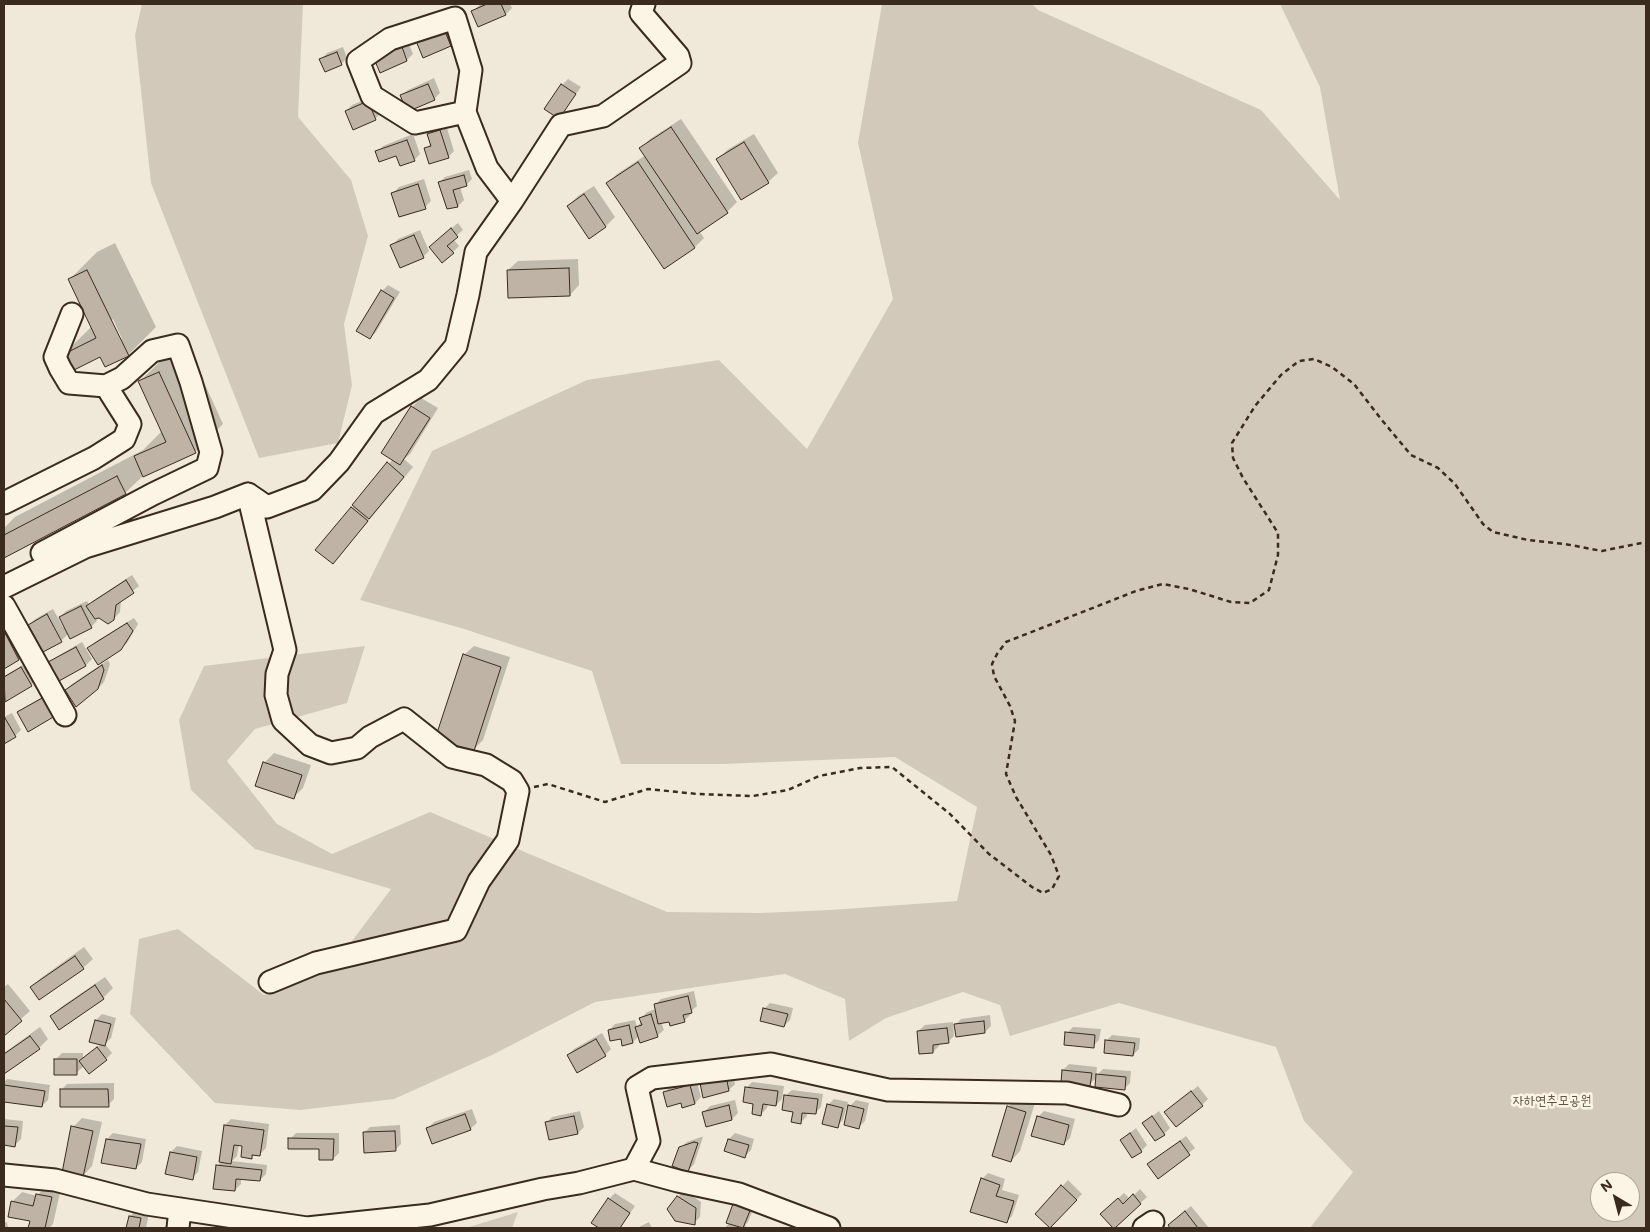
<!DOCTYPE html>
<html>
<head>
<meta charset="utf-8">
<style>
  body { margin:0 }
  #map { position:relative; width:1650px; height:1232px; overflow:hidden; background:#f0e9d9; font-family:Mali,sans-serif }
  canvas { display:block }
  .frame { position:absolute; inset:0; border:5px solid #3b2a1e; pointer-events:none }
  .north { position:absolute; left:1590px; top:1172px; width:50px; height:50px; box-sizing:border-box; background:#fcf5e5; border:1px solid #afa495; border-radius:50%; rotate:323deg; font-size:14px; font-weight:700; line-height:20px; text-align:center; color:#3b2a1e }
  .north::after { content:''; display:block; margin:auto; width:18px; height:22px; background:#3b2a1e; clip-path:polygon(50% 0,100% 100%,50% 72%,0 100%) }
</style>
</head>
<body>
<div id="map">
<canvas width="1650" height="1232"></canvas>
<div class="frame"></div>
<div class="north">N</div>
</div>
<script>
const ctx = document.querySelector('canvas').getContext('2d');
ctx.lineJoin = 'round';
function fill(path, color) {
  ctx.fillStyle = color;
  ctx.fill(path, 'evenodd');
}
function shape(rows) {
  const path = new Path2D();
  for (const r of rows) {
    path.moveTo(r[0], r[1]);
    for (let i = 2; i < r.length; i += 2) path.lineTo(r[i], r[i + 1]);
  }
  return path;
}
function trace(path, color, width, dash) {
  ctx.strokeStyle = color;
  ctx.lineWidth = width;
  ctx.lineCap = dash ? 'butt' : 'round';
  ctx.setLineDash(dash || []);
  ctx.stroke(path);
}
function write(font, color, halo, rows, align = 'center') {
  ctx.font = font + ' Mali,"Poor Story",sans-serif';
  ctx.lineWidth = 5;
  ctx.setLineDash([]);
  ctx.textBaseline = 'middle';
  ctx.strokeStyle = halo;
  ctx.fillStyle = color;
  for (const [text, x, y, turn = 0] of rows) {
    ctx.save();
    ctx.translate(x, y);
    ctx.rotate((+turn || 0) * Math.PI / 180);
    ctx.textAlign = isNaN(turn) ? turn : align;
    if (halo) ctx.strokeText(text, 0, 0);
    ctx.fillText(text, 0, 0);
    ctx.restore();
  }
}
fill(shape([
  [142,4,303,4,298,117,351,180,368,236,344,324,352,385,338,443,259,458,151,183,135,35],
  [882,4,1032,4,1038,10,1261,110,1340,200,1320,87,1280,4,1646,4,1646,1228,1310,1228,1353,1172,1304,1121,1276,1047,1119,1003,1010,1036,1000,1005,963,992,886,1018,849,1041,845,999,785,974,595,1002,492,1055,394,1099,300,1110,215,1103,130,1014,139,939,178,929,264,995,331,969,391,889,255,849,191,790,179,720,204,666,365,646,347,703,255,729,227,761,277,824,332,854,430,812,667,912,761,913,830,910,957,901,977,807,895,757,723,764,621,764,592,671,461,628,360,600,432,451,587,380,719,360,807,449,893,299,858,143],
  [1600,1182,1630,1182,1630,1212,1600,1212],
  [518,1212,512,1228,466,1228]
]), '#d2c9ba');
fill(shape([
  [481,4,510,4,512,8,506,14,479,25,473,11],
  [450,24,456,39,450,45,423,56],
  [407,39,413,54,407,60,380,71],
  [343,47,347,58,341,64,321,59,327,53],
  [434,78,440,93,434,99,402,96,408,90],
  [568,79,581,87,564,111,558,117,546,108,562,85],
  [374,96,381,113,375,119,346,111,352,105],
  [681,119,737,202,727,212,699,231,704,238,695,247,664,268,608,183,617,174,646,155,641,148,650,139],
  [446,125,454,151,448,157,426,149,431,143,429,134,435,128],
  [413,134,420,154,414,160,397,154,377,152,383,146],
  [754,134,778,173,768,182,718,159,727,150],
  [469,170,472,179,466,185,460,187,464,200,458,206,439,183,445,177],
  [424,179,431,201,425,207,393,193,399,187],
  [594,186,615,217,606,226,589,237,568,206,578,196],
  [458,223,463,230,453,239,459,246,453,252,436,241],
  [420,230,429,251,423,257,392,246,398,239],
  [115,243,156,327,128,355,100,356,63,355,92,326,69,280,97,252],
  [113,319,122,339,120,340,111,321],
  [578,259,579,285,570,295,508,270,518,261],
  [388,285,400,292,376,332,370,338,382,291],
  [187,345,223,424,195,452,144,475,125,493,4,557,4,528,15,517,143,450,162,431,140,381,168,354],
  [421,398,438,408,410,454,404,459,413,467,342,553,333,563,352,508,393,459,412,407],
  [132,575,139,586,121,600,120,612,114,619,95,617,97,621,91,627,69,633,61,641,29,625,35,619,53,609,63,627,65,626,60,617,66,611,87,601,89,605,94,600],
  [134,618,138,624,127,643,120,649,89,648,95,642],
  [10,626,25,653,18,659,4,667,4,629],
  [82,642,92,659,86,665,60,680,50,663,56,657],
  [474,646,510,657,483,740,473,750,464,655],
  [108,660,110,664,104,682,98,688,66,690,72,684],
  [28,662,37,679,31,685,5,700,4,697,4,676],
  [51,692,60,709,19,713,25,707],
  [12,713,21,730,15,736,4,742,4,717],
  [274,753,311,765,303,788,294,797,264,763],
  [84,947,93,959,83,968,31,987,41,978],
  [105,977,113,988,103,998,60,1028,52,1016,61,1007],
  [8,984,30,1011,4,1034,4,987],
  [694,991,697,1006,690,1012,690,1015,684,1021,670,1020,661,1022,664,1030,657,1036,639,1036,633,1042,609,1030,615,1024,635,1020,637,1027,642,1021,641,1018,647,1012,656,1009,655,1005,661,999],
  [770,1003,793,1008,790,1020,784,1026,764,1009],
  [102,1014,116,1018,111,1038,105,1044,112,1053,106,1059,83,1064,83,1067,76,1073,56,1059,62,1053,83,1053,83,1059,102,1043,96,1020],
  [990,1015,991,1026,985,1032,955,1025,961,1019],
  [953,1022,954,1036,948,1042,939,1043,939,1046,933,1052,918,1031,925,1025],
  [40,1027,48,1039,39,1048,4,1073,4,1053],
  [1073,1027,1101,1029,1099,1040,1093,1046,1067,1033],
  [602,1033,611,1049,605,1055,568,1055,574,1049],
  [1112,1035,1140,1038,1139,1049,1133,1055,1106,1041],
  [1069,1064,1097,1067,1096,1076,1103,1069,1131,1071,1130,1083,1124,1089,1097,1077,1090,1084,1063,1070],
  [732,1071,735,1084,729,1090,704,1096],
  [7,1079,50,1085,48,1100,42,1106,4,1100,4,1082],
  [696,1079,701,1097,695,1103,682,1102,664,1093,670,1087],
  [752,1082,784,1086,782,1099,776,1105,768,1104,767,1108,761,1114,746,1088],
  [114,1083,114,1099,108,1105,61,1090,67,1084],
  [1198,1086,1208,1099,1202,1105,1172,1106],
  [792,1090,823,1094,821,1107,815,1113,807,1112,807,1116,801,1122,785,1096],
  [1018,1098,1035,1103,1020,1151,1011,1161,1008,1107],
  [834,1099,848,1102,843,1120,837,1126,828,1105],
  [735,1100,738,1113,732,1119,704,1112,710,1106],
  [856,1100,869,1103,865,1121,859,1127,850,1106],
  [472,1109,477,1123,470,1129,428,1128,434,1122],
  [580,1111,584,1127,578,1133,546,1123,552,1117],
  [1044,1111,1075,1119,1070,1138,1064,1144,1038,1117],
  [1159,1111,1170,1128,1164,1134,1144,1123],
  [82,1118,102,1122,92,1166,83,1176,73,1127],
  [4,1119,23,1121,21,1139,15,1145,4,1144],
  [231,1119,269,1124,266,1148,260,1154,255,1154,251,1158,244,1145,239,1145,237,1156,232,1161,267,1165,266,1174,260,1180,241,1178,241,1184,235,1190,217,1166,222,1161,225,1125],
  [400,1125,401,1144,395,1150,364,1133,370,1127],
  [1136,1128,1147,1145,1141,1151,1121,1140],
  [113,1133,146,1139,142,1162,136,1168,103,1162,107,1139],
  [296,1133,339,1133,339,1153,333,1159,321,1148,290,1139],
  [735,1133,754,1139,751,1150,745,1156,729,1139],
  [1186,1136,1195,1148,1158,1177,1149,1164],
  [701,1137,703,1137,694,1164,688,1171,680,1148,687,1142],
  [177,1146,202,1151,198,1172,192,1178,171,1152],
  [988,1173,1005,1179,1002,1190,1019,1195,1012,1216,1006,1222,982,1179],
  [1068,1180,1082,1194,1050,1227,1036,1214],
  [47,1185,61,1188,53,1224,49,1228,29,1228,31,1220,12,1202,22,1192,37,1196],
  [1140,1189,1147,1197,1114,1227,1108,1208,1124,1193,1130,1199],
  [684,1190,701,1202,700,1217,694,1223,668,1209],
  [615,1193,635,1206,620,1228,601,1228,593,1223,609,1199],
  [756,1202,748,1222,745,1225,746,1226,745,1228,725,1228,729,1223],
  [1191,1206,1209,1228,1172,1228,1169,1225],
  [139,1207,150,1209,146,1228,128,1228,130,1216],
  [7,1222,8,1228,4,1228,4,1223],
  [649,1222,652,1228,637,1228]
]), '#0003');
const building = shape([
  [487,4,501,4,506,15,478,27,471,11,487,4],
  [444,29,451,46,423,58,416,41,444,29],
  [401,44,407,61,380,73,373,56,401,44],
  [337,52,342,65,325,72,319,59,337,52],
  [428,84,435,100,407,112,400,95,428,84],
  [561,84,576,94,559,119,544,109,561,84],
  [368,101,376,120,353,130,345,111,368,101],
  [671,127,728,213,697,234,639,148,671,127],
  [440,130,449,158,429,164,424,148,431,146,427,134,440,130],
  [407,140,415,161,400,166,396,156,379,162,375,151,407,140],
  [744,142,769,183,741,200,716,159,744,142],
  [638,162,695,248,664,269,606,183,638,162],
  [464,175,467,186,453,190,458,207,447,209,438,182,464,175],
  [418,184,426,209,399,217,391,193,418,184],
  [584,194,606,227,589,239,567,206,584,194],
  [451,228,458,237,447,246,454,253,442,263,429,247,451,228],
  [414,235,424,258,400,268,390,245,414,235],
  [569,268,570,296,508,298,507,270,569,268],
  [87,270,129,356,105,367,100,357,70,372,62,355,96,338,68,279,87,270],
  [381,290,394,298,370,339,356,331,381,290],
  [159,372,196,453,143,477,134,456,166,442,138,381,159,372],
  [411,406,430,418,400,465,381,453,411,406],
  [387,462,404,477,369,519,352,505,387,462],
  [117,476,126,494,4,558,4,535,117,476],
  [351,507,368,521,333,564,315,550,351,507],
  [126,580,134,593,116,605,114,620,108,624,99,618,95,619,86,606,126,580],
  [81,606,92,628,70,639,59,617,81,606],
  [47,614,62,642,43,652,28,625,47,614],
  [127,623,133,631,121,650,98,665,87,648,127,623],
  [4,631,19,660,4,669,4,631],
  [76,647,86,666,59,681,48,662,76,647],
  [463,654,501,667,474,751,435,739,463,654],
  [102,665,104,670,98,689,76,707,65,690,102,665],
  [21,667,32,686,5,702,4,677,21,667],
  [44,697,55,716,28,732,17,712,44,697],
  [5,718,16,737,4,744,4,719,5,718],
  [263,762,302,775,294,799,255,786,263,762],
  [75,956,84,969,39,1000,30,987,75,956],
  [95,985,104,999,59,1030,50,1016,95,985],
  [688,996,692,1013,683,1015,685,1022,670,1026,669,1022,658,1024,654,1004,688,996],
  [4,999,22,1021,4,1036,4,999],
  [763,1008,788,1014,784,1027,760,1021,763,1008],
  [651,1014,658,1037,640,1043,635,1027,642,1025,639,1018,651,1014],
  [95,1020,111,1024,105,1046,89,1042,95,1020],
  [984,1021,985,1033,956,1037,954,1024,984,1021],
  [629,1025,633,1043,622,1046,621,1039,610,1041,608,1030,629,1025],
  [947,1028,949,1043,933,1045,933,1053,919,1054,917,1031,947,1028],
  [1065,1032,1095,1035,1094,1048,1064,1045,1065,1032],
  [30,1036,40,1049,4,1074,4,1054,30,1036],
  [596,1039,606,1056,577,1073,567,1055,596,1039],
  [1105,1040,1135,1043,1133,1056,1104,1053,1105,1040],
  [97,1047,107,1060,89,1074,79,1061,97,1047],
  [54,1059,77,1059,77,1075,54,1075,54,1059],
  [1062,1070,1092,1073,1090,1086,1061,1083,1062,1070],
  [1096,1074,1126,1077,1125,1090,1095,1087,1096,1074],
  [726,1076,729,1091,703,1098,700,1083,726,1076],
  [4,1085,45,1091,42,1107,4,1102,4,1085],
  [690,1085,695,1104,682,1108,681,1103,667,1107,663,1092,690,1085],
  [745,1087,778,1091,776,1106,763,1104,761,1116,752,1114,753,1104,743,1102,745,1087],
  [60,1089,108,1089,109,1107,60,1107,60,1089],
  [1191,1091,1203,1106,1176,1127,1164,1112,1191,1091],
  [784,1095,818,1099,816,1114,802,1113,801,1124,791,1122,793,1112,782,1110,784,1095],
  [827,1104,843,1108,838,1128,822,1124,827,1104],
  [729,1105,732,1120,706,1127,702,1112,729,1105],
  [848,1105,864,1109,859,1129,844,1125,848,1105],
  [1007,1106,1026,1112,1011,1162,992,1156,1007,1106],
  [465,1114,471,1130,432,1144,426,1128,465,1114],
  [574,1116,578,1134,549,1140,545,1122,574,1116],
  [1037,1116,1069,1125,1064,1145,1031,1136,1037,1116],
  [1152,1116,1165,1135,1155,1141,1142,1123,1152,1116],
  [224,1125,264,1130,260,1156,252,1155,252,1159,241,1157,242,1146,234,1145,231,1164,219,1162,224,1125],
  [4,1126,18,1127,15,1147,4,1145,4,1126],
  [71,1126,93,1131,83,1177,62,1173,71,1126],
  [395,1131,396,1151,364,1153,363,1132,395,1131],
  [1130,1133,1142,1152,1132,1158,1120,1140,1130,1133],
  [288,1138,334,1139,333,1160,319,1160,319,1149,288,1149,288,1138],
  [106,1139,141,1144,136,1169,101,1163,106,1139],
  [728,1139,749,1145,745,1158,724,1151,728,1139],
  [1180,1141,1190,1155,1158,1179,1147,1164,1180,1141],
  [694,1142,698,1143,688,1172,672,1166,679,1147,694,1142],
  [170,1152,197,1157,193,1180,165,1174,170,1152],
  [216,1165,262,1170,260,1181,236,1179,235,1191,213,1189,216,1165],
  [981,1178,1000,1185,996,1196,1014,1201,1007,1223,970,1212,981,1178],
  [1061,1185,1077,1200,1050,1228,1035,1214,1061,1185],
  [36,1194,52,1197,45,1228,28,1228,30,1221,8,1217,11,1201,33,1206,36,1194],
  [1133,1194,1141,1204,1115,1228,1113,1228,1100,1214,1118,1198,1123,1204,1133,1194],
  [677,1196,696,1208,695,1225,675,1221,667,1209,677,1196],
  [608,1198,630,1213,620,1228,599,1228,591,1223,608,1198],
  [734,1201,751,1208,743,1228,726,1223,734,1201],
  [1185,1211,1198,1228,1170,1228,1168,1225,1185,1211],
  [129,1216,141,1218,139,1228,126,1228,129,1216]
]);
fill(building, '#beb3a4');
trace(building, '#3b2a1e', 1);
const minor = shape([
  [512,201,561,125,603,116,680,63,678,56,641,13,644,4],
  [72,314,55,357,60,368,69,383,106,386],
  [248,494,285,650,277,674,276,695,283,720,310,745,331,753,357,748,370,737,404,719,452,757,486,765,512,781,518,791,508,840,479,881,456,930,316,963,270,982],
  [4,503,94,458,124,439,130,424,106,386,122,378,152,351,178,345,191,382,211,452,207,468,153,494,42,553],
  [4,587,85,547,215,507,248,494,267,507,312,490,339,462,374,413,428,380,456,346,468,295,476,252,512,201,487,168,465,112,471,70,455,18,390,39,358,61,372,96,415,123,465,112],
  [4,606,65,715],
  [634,1169,678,1181,739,1194,829,1228],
  [4,1175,55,1180,147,1204,307,1228,430,1215,543,1189,579,1183,634,1169,649,1141,637,1087,652,1078,771,1064,888,1090,1067,1093,1119,1105],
  [178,1228,180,1209],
  [1144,1228,1153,1222]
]);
trace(minor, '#3b2a1e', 25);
trace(shape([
  [534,787,548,784,605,802,648,789,697,794,753,796,788,790,819,776,860,768,892,767,950,814,989,854,1032,887,1043,893,1052,889,1059,876,1051,855,1016,797,1006,774,1015,721,1010,706,994,676,992,664,997,654,1006,642,1136,591,1163,584,1189,589,1231,602,1250,603,1269,590,1278,555,1278,533,1243,478,1233,458,1232,443,1255,406,1281,375,1299,361,1314,359,1332,367,1354,384,1381,419,1411,455,1438,468,1455,484,1483,524,1493,532,1528,540,1565,544,1602,551,1646,542]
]), '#3b2a1e', 2.5, [5, 4]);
trace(minor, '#fcf5e5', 21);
write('14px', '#615245', '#fcf5e5', [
  ["자하연추모공원",1552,1101]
]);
</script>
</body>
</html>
